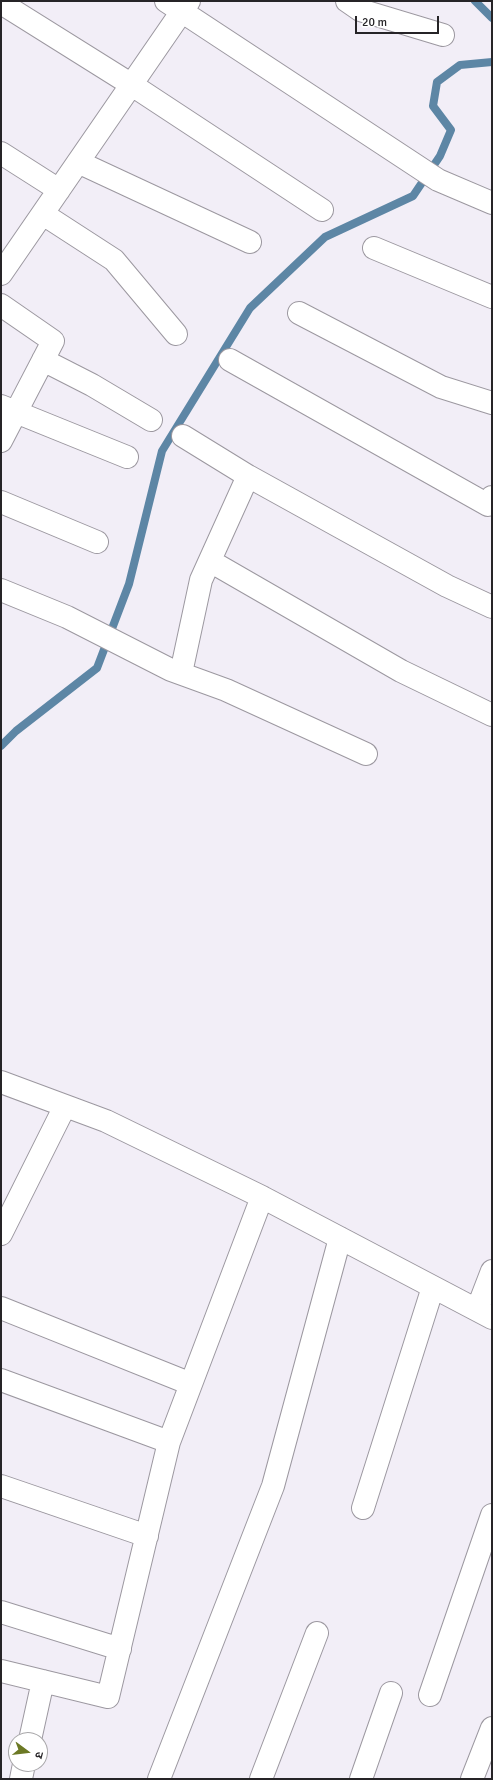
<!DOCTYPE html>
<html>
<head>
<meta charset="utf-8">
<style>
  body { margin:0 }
  #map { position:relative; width:493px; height:1780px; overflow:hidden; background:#f2eef7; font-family:Signika,"Noto Sans Devanagari",sans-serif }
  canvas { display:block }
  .frame { position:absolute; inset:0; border:2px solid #262427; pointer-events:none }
  .north { position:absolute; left:8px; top:1732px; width:40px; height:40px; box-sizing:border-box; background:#fff; border:1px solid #a8a7a9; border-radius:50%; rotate:105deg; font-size:11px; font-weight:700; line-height:16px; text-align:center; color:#262427 }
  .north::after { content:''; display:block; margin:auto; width:14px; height:18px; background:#6c7925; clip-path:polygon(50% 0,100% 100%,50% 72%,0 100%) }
  .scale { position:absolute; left:355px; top:16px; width:84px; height:18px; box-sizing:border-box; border:2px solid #262427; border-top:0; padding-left:5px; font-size:12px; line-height:14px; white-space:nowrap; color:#262427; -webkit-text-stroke:3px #fff; paint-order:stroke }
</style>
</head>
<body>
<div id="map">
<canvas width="493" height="1780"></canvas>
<div class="frame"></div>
<div class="north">उ</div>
<div class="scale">20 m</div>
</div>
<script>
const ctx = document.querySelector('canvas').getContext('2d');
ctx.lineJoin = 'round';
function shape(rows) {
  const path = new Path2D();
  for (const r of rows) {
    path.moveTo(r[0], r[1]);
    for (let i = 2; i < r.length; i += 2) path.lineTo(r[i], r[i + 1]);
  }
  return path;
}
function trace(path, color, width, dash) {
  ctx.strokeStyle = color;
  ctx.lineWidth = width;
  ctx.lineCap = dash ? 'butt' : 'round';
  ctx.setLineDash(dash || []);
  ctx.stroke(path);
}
trace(shape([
  [475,1,492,18],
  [1,746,16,731,97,668,129,584,162,451,250,308,325,237,413,196,440,156,451,130,433,106,437,82,460,65,492,62]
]), '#5d86a5', 8);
const minor = shape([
  [166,1,438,180,492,203],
  [347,1,360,10,443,35],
  [1,3,132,85,322,210],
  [1,153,59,190],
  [78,162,250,242],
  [43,214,114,260,176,334],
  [374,248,492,297],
  [1,274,189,1],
  [1,305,53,341,1,441],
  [299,313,441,387,492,403],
  [43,360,92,385,151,420],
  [230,360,488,505,492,497],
  [1,406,127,457],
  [183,436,248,476,447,586,492,607],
  [1,502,97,542],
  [210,561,401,671,492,715],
  [1,590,67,617,171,670,226,690,366,754],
  [181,673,201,580,248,476],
  [1,1082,106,1121,262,1197,492,1318],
  [1,1234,65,1106],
  [1,1308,191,1384],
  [477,1310,492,1271],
  [1,1380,169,1442],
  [1,1486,147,1536],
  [363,1508,433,1287],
  [1,1612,120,1649],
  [1,1671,108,1697,169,1442,262,1197],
  [430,1695,492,1515],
  [30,1740,43,1681],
  [21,1779,24,1764],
  [159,1779,273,1486,340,1238],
  [261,1779,317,1633],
  [361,1779,391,1693],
  [472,1779,492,1728]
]);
trace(minor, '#9c98a0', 24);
trace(minor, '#fff', 22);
</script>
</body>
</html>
